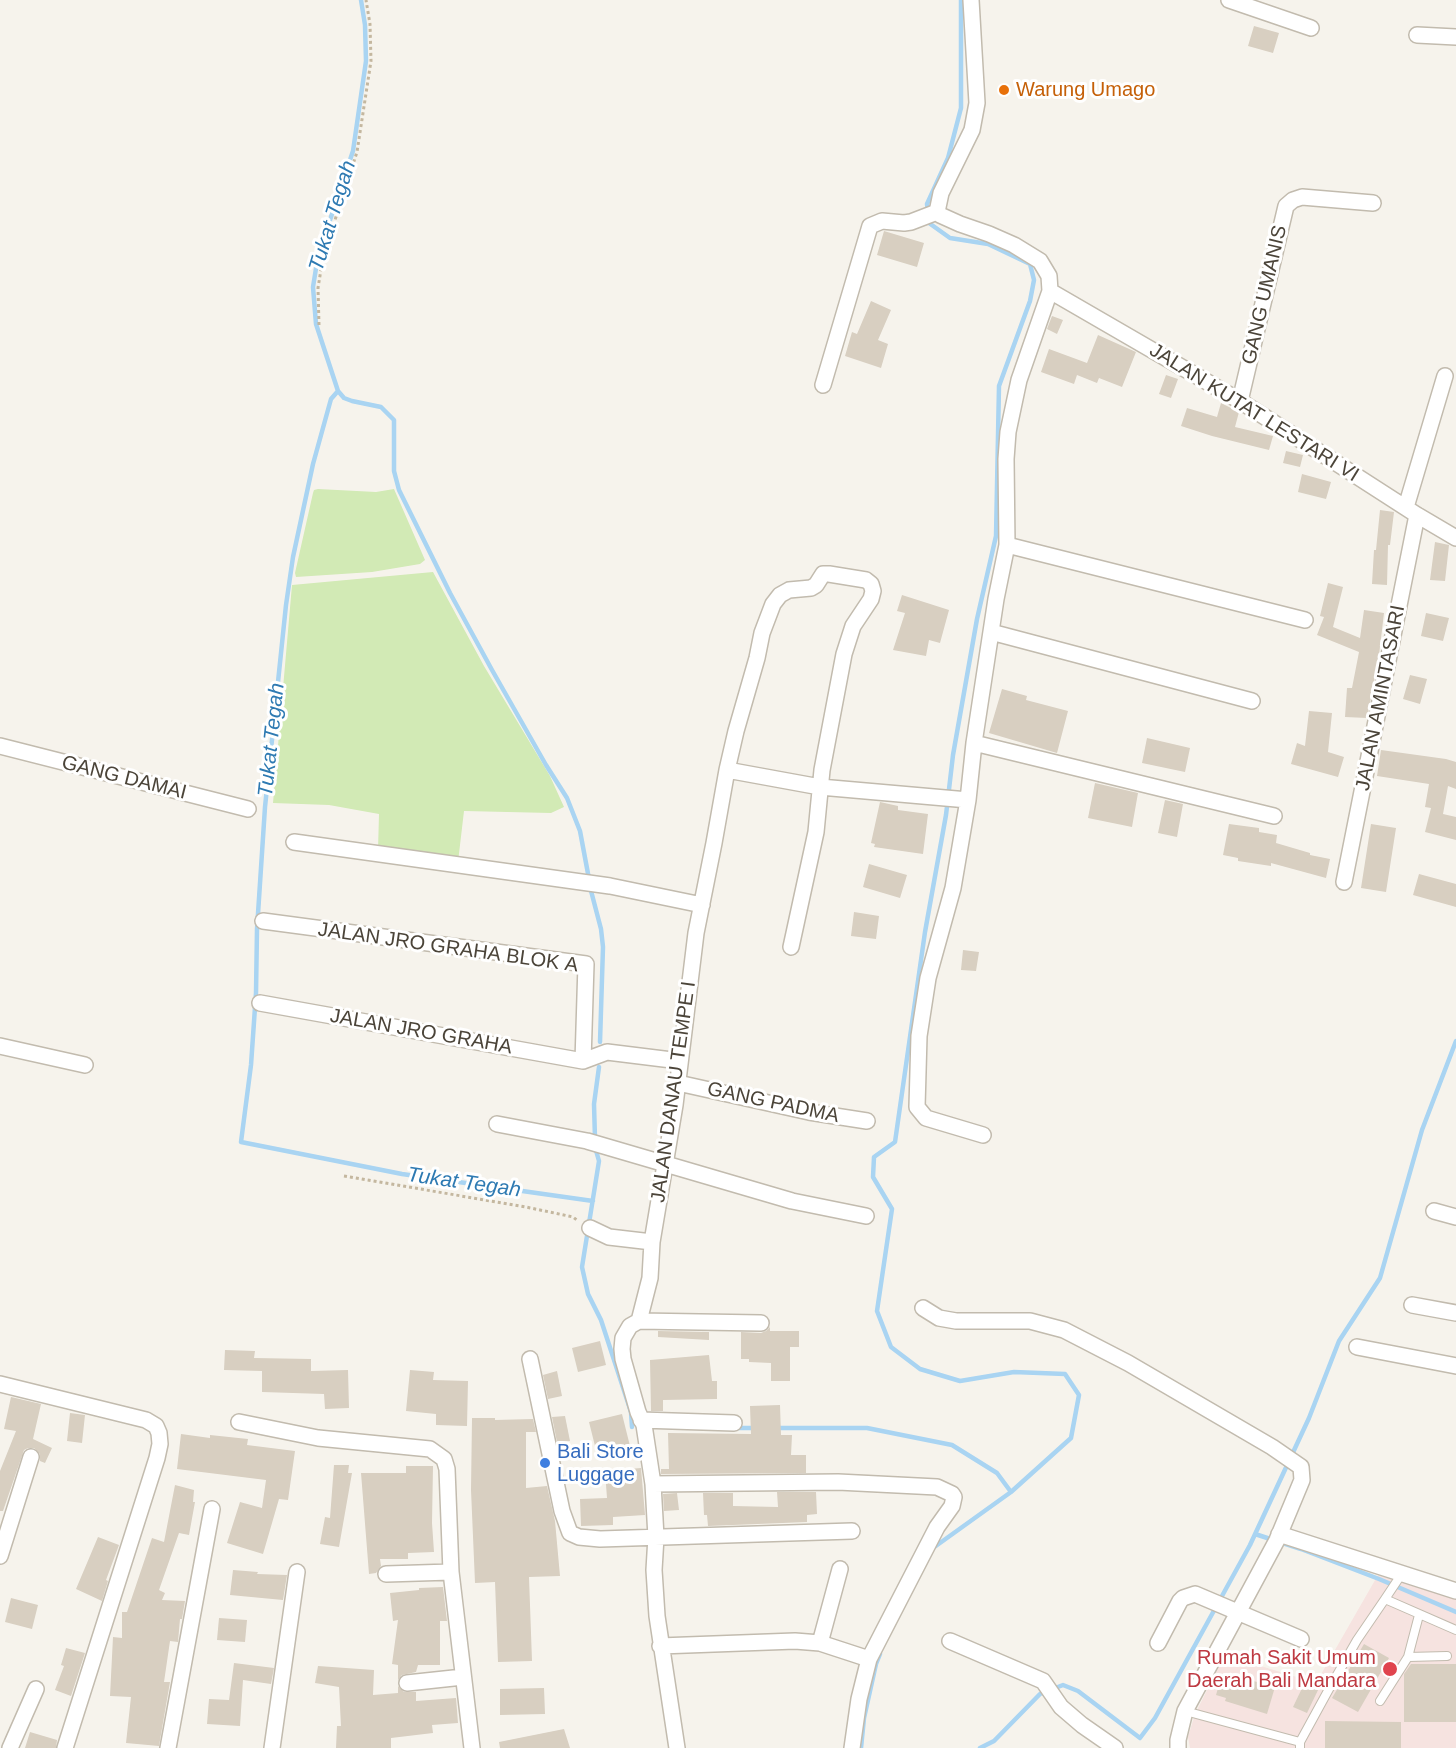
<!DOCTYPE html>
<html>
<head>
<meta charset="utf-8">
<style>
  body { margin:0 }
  canvas { display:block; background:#f6f3ec }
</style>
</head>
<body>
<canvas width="1456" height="1748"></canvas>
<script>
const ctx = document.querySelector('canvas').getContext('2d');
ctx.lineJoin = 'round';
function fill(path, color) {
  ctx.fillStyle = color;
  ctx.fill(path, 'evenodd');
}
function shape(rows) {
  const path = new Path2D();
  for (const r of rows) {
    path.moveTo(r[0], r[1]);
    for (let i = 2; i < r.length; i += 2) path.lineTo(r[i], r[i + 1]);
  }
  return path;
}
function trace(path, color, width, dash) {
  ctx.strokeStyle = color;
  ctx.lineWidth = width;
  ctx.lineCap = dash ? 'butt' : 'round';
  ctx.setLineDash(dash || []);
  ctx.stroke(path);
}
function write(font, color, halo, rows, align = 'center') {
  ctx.font = font + ' Helvetica,sans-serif';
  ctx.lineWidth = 6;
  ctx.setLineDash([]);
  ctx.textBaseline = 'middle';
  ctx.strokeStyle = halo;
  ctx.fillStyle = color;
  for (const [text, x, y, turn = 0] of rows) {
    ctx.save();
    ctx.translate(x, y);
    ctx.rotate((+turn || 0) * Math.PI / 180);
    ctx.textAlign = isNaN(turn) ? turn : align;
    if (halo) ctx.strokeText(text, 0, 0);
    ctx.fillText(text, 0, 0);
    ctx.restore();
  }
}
fill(shape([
  [1378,1575,1456,1597,1456,1748,1190,1748,1188,1737,1195,1714,1225,1655,1316,1683]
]), '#f6e3e0');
fill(shape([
  [318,489,376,492,394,489,425,560,420,564,372,572,296,577,295,573,313,493,314,490],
  [433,572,484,666,550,776,564,807,551,813,464,811,458,862,378,850,379,814,329,805,273,803,292,585]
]), '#d2eab5');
trace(shape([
  [361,0,365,25,366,61,353,151,318,256,313,287,316,324,338,391,344,398,352,401,381,407,394,420,394,471,399,490,450,593,492,670,546,765,567,798,580,831,589,879],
  [338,391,331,399,313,464,293,557,286,605,265,807,257,929,256,993,251,1065,241,1142,402,1174,593,1201],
  [590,887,601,929,603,947,600,1042],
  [595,1139,594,1104,599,1067],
  [595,1147,599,1161,582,1267,588,1294,601,1320,631,1412,632,1427],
  [736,1428,754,1428],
  [775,1428,867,1428,952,1445,997,1473,1011,1492],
  [1255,1534,1301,1549,1379,1579,1456,1612],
  [933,1548,1011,1492,1071,1438,1079,1395,1065,1374,1014,1372,960,1381,920,1369,891,1347,877,1311,892,1209,873,1177,874,1157,895,1142,925,932,946,815,953,755,977,619,996,536,999,386,1030,301,1034,280,1030,264,988,244,950,238,929,223,927,204,948,158,961,108,961,0],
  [861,1748,864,1718,876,1664,880,1654],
  [980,1748,994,1741,1040,1694,1063,1685,1078,1691,1140,1738,1155,1718,1250,1545,1309,1418,1339,1341,1380,1278,1422,1130,1456,1041]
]), '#a9d4f2', 4.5);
fill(shape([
  [1254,26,1279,33,1273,53,1248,46],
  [884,231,924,243,917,267,877,255],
  [871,301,891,310,878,340,888,344,881,368,845,356,852,332,857,334],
  [1052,316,1063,320,1057,334,1047,329],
  [1098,335,1136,352,1122,387,1099,378,1097,383,1077,375,1074,384,1041,372,1049,349,1087,363],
  [1166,375,1178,379,1171,398,1159,394],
  [1221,403,1239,412,1235,427,1273,436,1269,450,1212,436,1181,426,1187,408,1217,417],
  [1286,451,1303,455,1300,467,1283,463],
  [1302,474,1331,482,1326,499,1298,492],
  [1380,510,1394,512,1390,545,1388,545,1387,585,1372,584,1374,550,1376,550],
  [1435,542,1449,545,1445,581,1430,580],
  [1328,583,1343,587,1333,627,1360,638,1364,610,1384,613,1379,655,1367,718,1345,717,1347,688,1352,688,1359,652,1317,635,1324,617,1320,616],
  [902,595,949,610,940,643,929,640,926,656,893,650,905,613,897,611],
  [1426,613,1449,618,1443,641,1421,636],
  [1410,675,1427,679,1420,704,1403,699],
  [1002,689,1027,696,1026,700,1068,711,1057,753,989,733],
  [1309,711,1332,713,1328,752,1344,757,1338,777,1291,764,1297,743,1305,746],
  [1147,738,1190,748,1185,772,1142,763],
  [1381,750,1446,759,1456,762,1456,789,1448,786,1443,814,1456,817,1456,840,1425,832,1431,808,1425,807,1429,784,1377,776],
  [1095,783,1138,793,1132,827,1088,818],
  [1165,800,1183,804,1177,837,1158,833],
  [880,802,898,806,898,810,928,814,923,854,874,847,875,844,871,843],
  [1229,824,1259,828,1259,832,1277,835,1276,843,1310,853,1310,855,1330,859,1326,878,1271,863,1271,866,1238,861,1238,858,1223,855],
  [1371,824,1396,828,1386,892,1361,888],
  [869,864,907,875,900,898,863,887],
  [1419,874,1456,884,1456,907,1413,895],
  [854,912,879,916,876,939,851,936],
  [963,950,979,952,976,971,961,970],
  [770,1327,770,1331,799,1331,799,1347,790,1347,790,1381,771,1381,771,1363,749,1362,749,1359,741,1359,741,1332,761,1333,766,1331],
  [658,1331,709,1332,709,1340,658,1337],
  [600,1341,606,1365,578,1372,572,1348],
  [225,1350,255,1351,254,1358,311,1359,311,1371,348,1370,349,1408,325,1409,324,1394,262,1392,262,1371,224,1370],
  [709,1355,712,1381,717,1381,717,1399,663,1400,663,1411,651,1411,650,1360],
  [410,1370,434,1372,433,1380,468,1381,467,1426,436,1425,436,1414,406,1411],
  [557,1371,562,1396,548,1399,543,1375],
  [11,1397,41,1404,33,1439,52,1448,45,1463,40,1461,40,1454,34,1448,28,1448,24,1450,3,1511,0,1511,0,1471,16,1431,4,1429],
  [780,1405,781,1435,792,1435,791,1455,806,1455,806,1473,661,1474,661,1469,669,1469,668,1433,751,1434,750,1406],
  [70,1413,85,1415,82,1443,67,1441],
  [622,1414,630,1446,597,1454,589,1422],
  [565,1416,570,1441,557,1442,552,1417],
  [472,1418,495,1418,495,1420,533,1419,536,1432,526,1432,526,1488,547,1486,555,1521,560,1576,529,1577,532,1661,498,1662,495,1582,475,1583,471,1490],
  [181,1434,210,1438,210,1435,248,1439,247,1445,295,1451,288,1500,279,1499,263,1554,227,1543,240,1502,262,1508,266,1480,177,1469],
  [334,1465,349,1465,348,1473,352,1473,339,1547,320,1544,325,1517,330,1518],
  [406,1466,433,1466,432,1523,434,1552,408,1553,408,1559,380,1559,381,1566,376,1573,369,1574,361,1473,406,1473],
  [641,1468,645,1515,613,1517,613,1525,581,1526,580,1499,607,1498,605,1471],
  [175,1485,194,1490,193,1502,195,1502,189,1535,179,1533,159,1590,165,1593,162,1600,185,1601,182,1619,180,1619,178,1642,170,1641,164,1682,170,1682,159,1746,126,1743,131,1697,110,1696,113,1637,122,1638,122,1612,127,1612,152,1538,164,1542],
  [777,1492,816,1492,817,1514,807,1515,807,1522,708,1526,707,1515,704,1515,703,1493,733,1493,733,1506,778,1507],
  [677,1493,679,1510,664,1511,663,1494],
  [98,1537,119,1545,106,1580,108,1581,102,1601,76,1589],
  [233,1570,258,1572,257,1574,287,1575,283,1600,230,1595],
  [443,1587,447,1621,440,1621,440,1665,418,1665,416,1672,402,1675,398,1680,398,1665,392,1664,398,1620,393,1621,390,1593,419,1590,419,1588],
  [11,1598,38,1605,32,1629,5,1622],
  [219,1618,247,1620,245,1642,217,1640],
  [1364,1644,1389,1658,1358,1712,1332,1698],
  [66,1648,85,1653,71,1696,55,1690,64,1666,61,1665],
  [234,1663,274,1668,271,1684,243,1680,240,1726,207,1724,209,1699,229,1700],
  [1411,1664,1456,1664,1456,1722,1404,1722,1404,1674],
  [318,1666,374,1670,373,1695,398,1693,398,1686,404,1692,416,1692,416,1701,456,1698,458,1723,432,1725,433,1733,391,1738,391,1748,336,1748,337,1726,341,1726,339,1687,315,1683],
  [1232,1675,1275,1687,1267,1714,1225,1701,1226,1698,1216,1695,1221,1678,1230,1681],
  [1305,1682,1319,1688,1307,1713,1293,1707],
  [544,1688,545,1714,500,1715,500,1689],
  [1325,1721,1401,1722,1401,1748,1325,1748],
  [564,1729,570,1748,500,1748,499,1742],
  [30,1732,57,1740,56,1748,25,1748]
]), '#d8cfc1');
const service = shape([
  [1385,1599,1401,1575],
  [1419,1615,1408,1657,1447,1656],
  [1380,1701,1408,1657],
  [1185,1711,1300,1742],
  [1300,1748,1300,1742,1329,1689,1357,1640,1385,1599,1456,1630]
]);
const minor = shape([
  [971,0,977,103,972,130,941,193,937,212,940,215,960,224,989,234,1014,245,1040,261,1049,276,1050,291,1019,380,1008,432,1006,459,1007,545,996,599,974,743,968,800,953,888,928,978,919,1036,917,1107,926,1118,983,1135],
  [1229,0,1311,28],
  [1417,35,1456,37],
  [1050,291,1240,401,1417,515,1456,538],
  [823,385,870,226,882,221,904,223,911,222,937,212],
  [1240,401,1286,206,1293,200,1302,197,1373,203],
  [1406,507,1445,376],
  [1007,545,1305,620],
  [991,632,1252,701],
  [974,743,1274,816],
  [0,746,248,809],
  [727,770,820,787,968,800],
  [294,842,610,886,702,905],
  [1344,882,1417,515],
  [263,921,586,964,583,1061,607,1052,680,1061],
  [260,1003,583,1061],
  [0,1046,85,1065],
  [678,1083,809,1112,867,1121],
  [497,1124,587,1141,792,1201,866,1216],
  [1434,1211,1456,1217],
  [590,1228,609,1237,652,1242],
  [1412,1305,1456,1313],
  [923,1308,939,1318,956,1321,1030,1321,1064,1330,1128,1363,1272,1447,1301,1467,1302,1480,1277,1540,1185,1711,1178,1740,1178,1748],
  [639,1321,761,1323],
  [1357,1347,1456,1366],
  [530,1359,562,1511,570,1533,579,1537,600,1539,852,1531],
  [0,1384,146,1420,156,1426,159,1433,160,1444,157,1458,65,1748],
  [641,1420,734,1423],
  [239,1422,318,1438,430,1449,444,1459,447,1469,451,1572,472,1748],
  [653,1484,838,1482,937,1487,952,1494,954,1497,952,1506,937,1527,869,1659,859,1699,852,1748],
  [1279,1534,1456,1591],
  [0,1556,31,1457],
  [386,1574,451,1572],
  [950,1641,1043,1681,1061,1707,1082,1725,1115,1748],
  [820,1643,840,1569],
  [1158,1643,1180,1601,1183,1598,1195,1594,1301,1639],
  [660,1646,795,1641,820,1643,869,1659],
  [407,1683,463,1677],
  [10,1748,36,1689],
  [168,1748,212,1509],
  [272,1748,297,1572],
  [677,1748,657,1616,654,1570,656,1537,653,1484,644,1425,638,1412,623,1359,622,1349,623,1338,630,1326,639,1321,650,1278,652,1242,675,1105,696,933,714,843,727,770,736,731,757,658,762,633,773,604,780,595,789,590,811,588,816,585,823,574,829,574,866,580,871,584,873,591,871,599,853,626,844,654,822,770,816,832,791,947]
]);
trace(service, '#c2bbae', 10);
trace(minor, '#c2bbae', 18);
trace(shape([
  [319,325,318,288,323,257,357,152,371,61,370,24,366,0],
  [344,1176,526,1207,573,1217,578,1221]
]), '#c4b79f', 3, [3, 3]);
trace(service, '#fff', 8);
trace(minor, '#fff', 15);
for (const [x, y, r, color] of [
  [1004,90,6,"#e8710a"],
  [545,1463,6,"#3f7fe0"],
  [1390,1669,8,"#e0444e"]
]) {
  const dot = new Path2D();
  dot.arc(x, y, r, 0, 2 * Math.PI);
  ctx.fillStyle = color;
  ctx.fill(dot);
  trace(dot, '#fff', 2);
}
write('20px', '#c56008', '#fff', [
  ["Warung Umago",1016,90]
], 'left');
write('20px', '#4b4439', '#fff', [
  ["GANG UMANIS",1265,295,-77],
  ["JALAN KUTAT LESTARI VI",1254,413,32],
  ["JALAN AMINTASARI",1381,698,-79],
  ["GANG DAMAI",124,778,14],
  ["JALAN JRO GRAHA BLOK A",448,948,8],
  ["JALAN JRO GRAHA",421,1032,10],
  ["JALAN DANAU TEMPE I",674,1092,-82],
  ["GANG PADMA",773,1103,12]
]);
write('20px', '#366cbe', '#fff', [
  ["Bali Store",557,1452],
  ["Luggage",557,1475]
], 'left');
write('20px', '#be3a42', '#fff', [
  ["Rumah Sakit Umum",1376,1658],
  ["Daerah Bali Mandara",1376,1681]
], 'right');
write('italic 21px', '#2e7ab2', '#fff', [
  ["Tukat Tegah",333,216,-73],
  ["Tukat Tegah",272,740,-84],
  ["Tukat Tegah",464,1183,8]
]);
</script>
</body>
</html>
